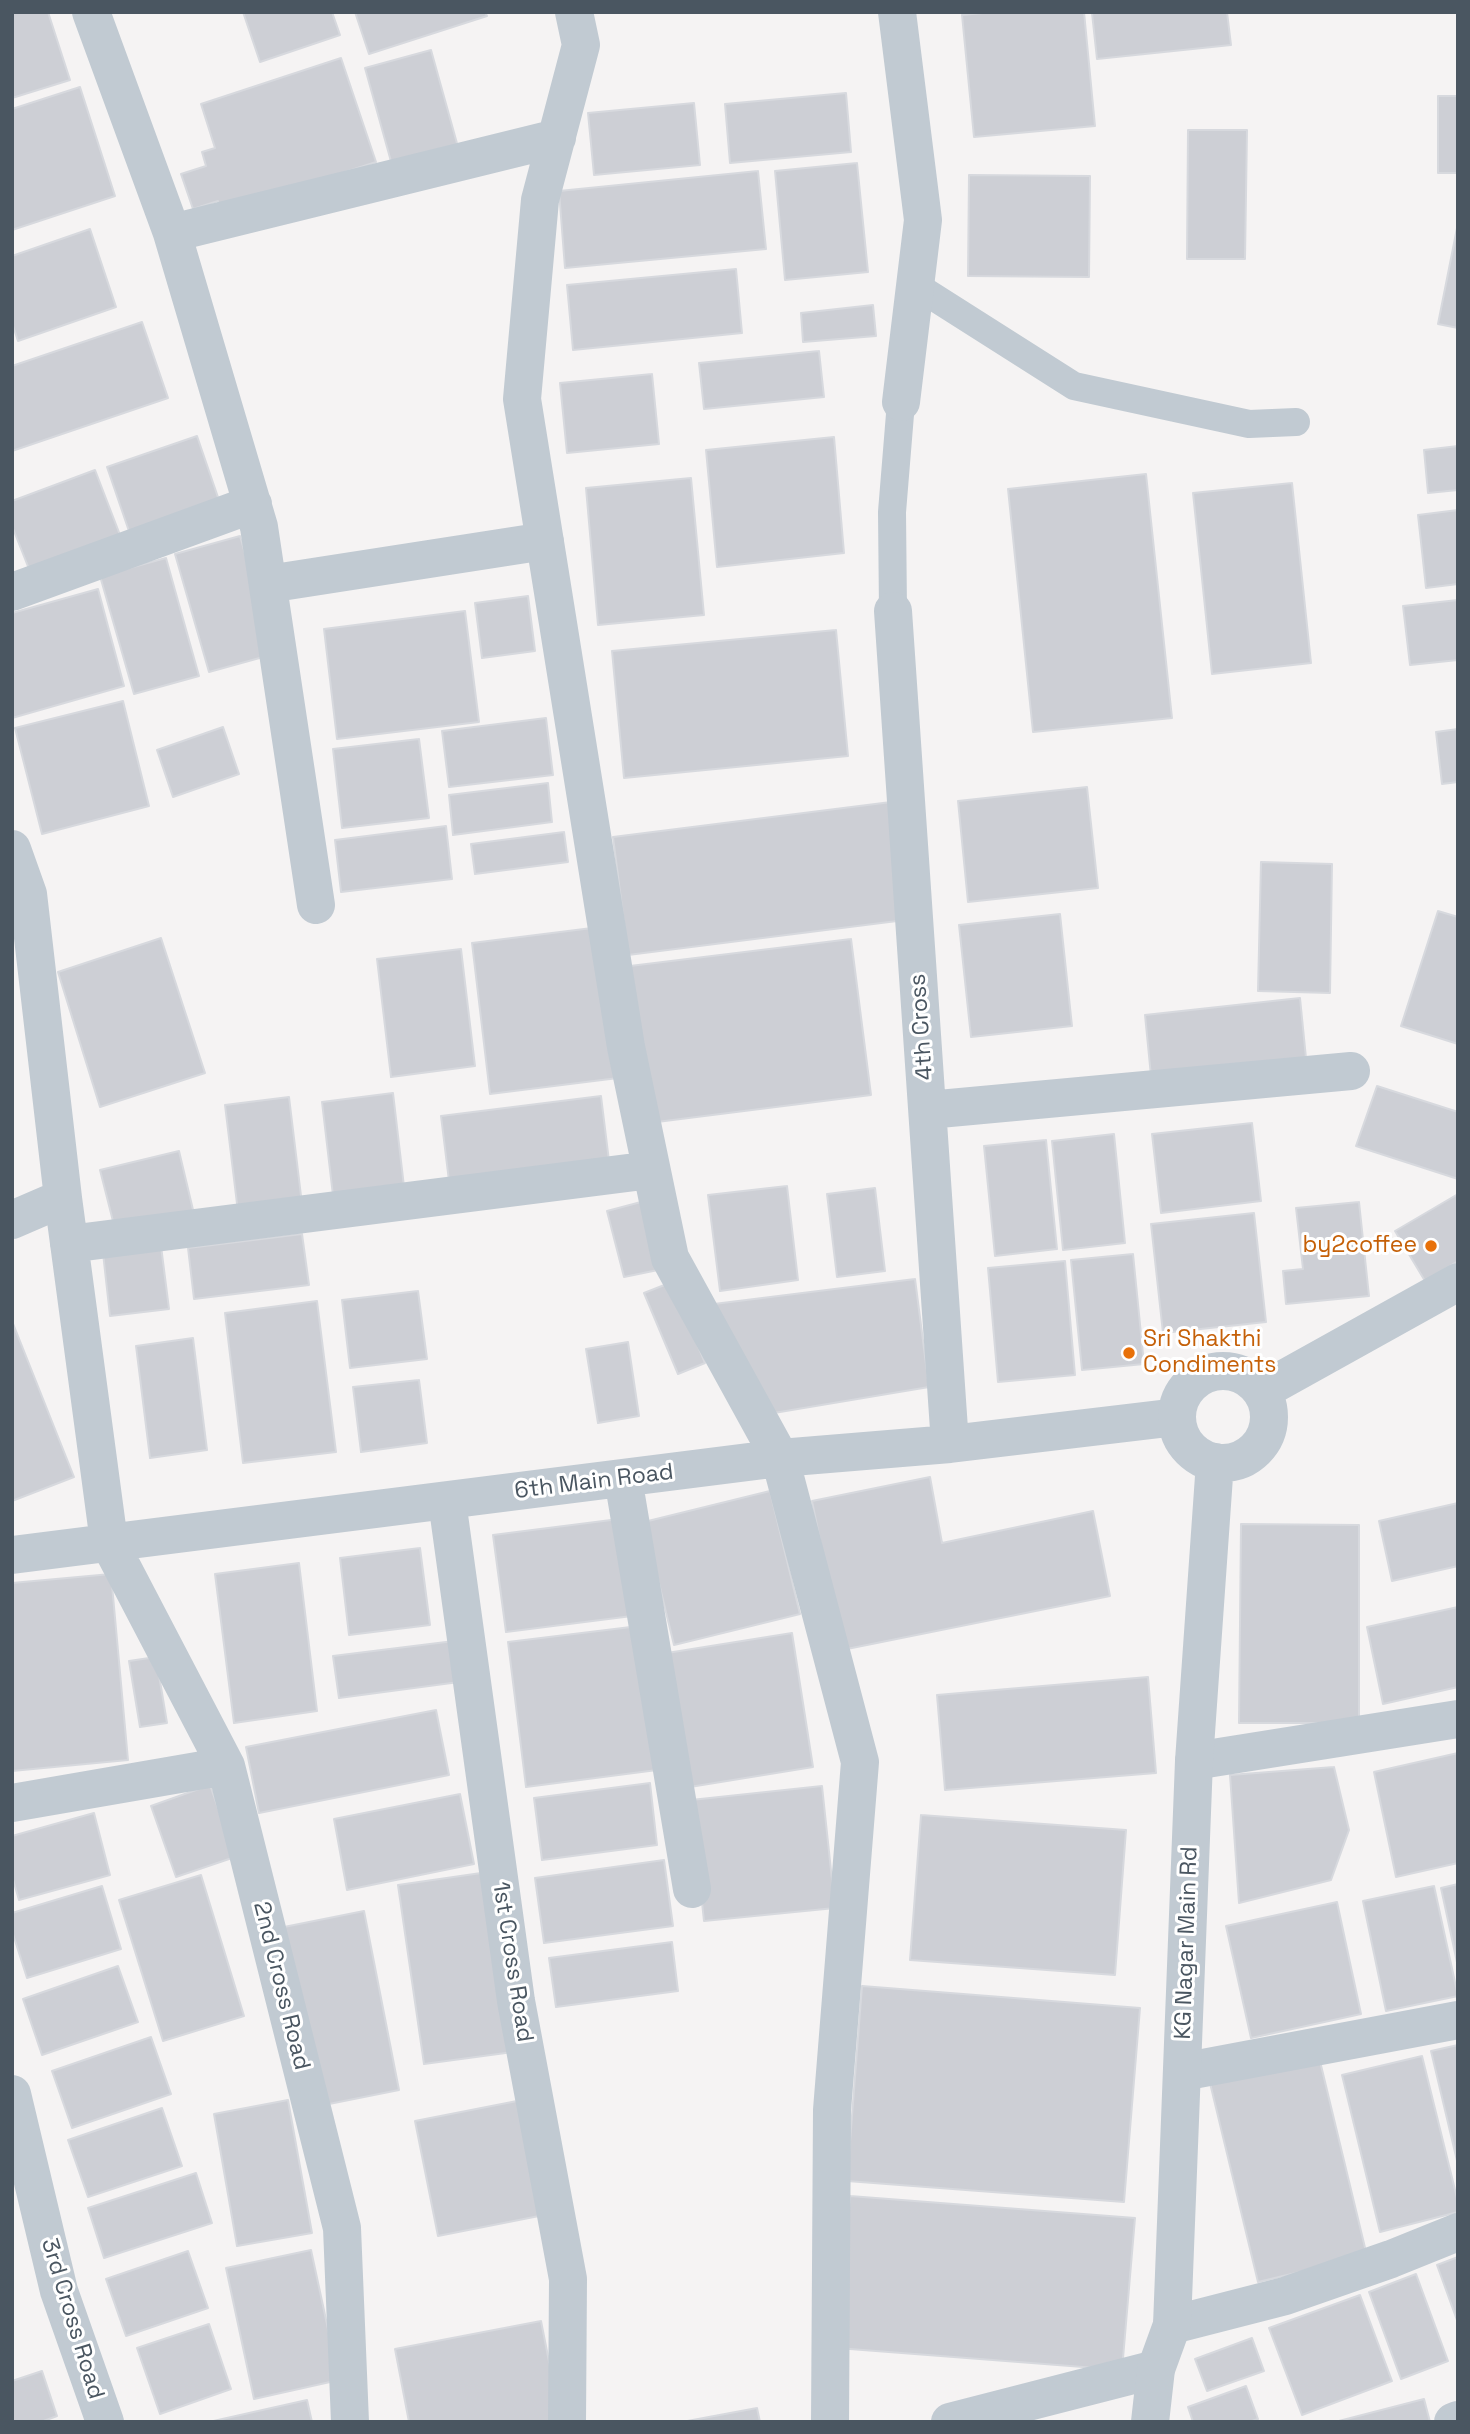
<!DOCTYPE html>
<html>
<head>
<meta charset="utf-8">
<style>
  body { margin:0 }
  #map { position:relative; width:1470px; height:2434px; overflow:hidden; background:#f5f3f3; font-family:"Space Grotesk",sans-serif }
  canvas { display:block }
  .frame { position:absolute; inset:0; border:14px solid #4a5661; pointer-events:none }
</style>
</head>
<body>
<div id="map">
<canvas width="1470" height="2434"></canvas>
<div class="frame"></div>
</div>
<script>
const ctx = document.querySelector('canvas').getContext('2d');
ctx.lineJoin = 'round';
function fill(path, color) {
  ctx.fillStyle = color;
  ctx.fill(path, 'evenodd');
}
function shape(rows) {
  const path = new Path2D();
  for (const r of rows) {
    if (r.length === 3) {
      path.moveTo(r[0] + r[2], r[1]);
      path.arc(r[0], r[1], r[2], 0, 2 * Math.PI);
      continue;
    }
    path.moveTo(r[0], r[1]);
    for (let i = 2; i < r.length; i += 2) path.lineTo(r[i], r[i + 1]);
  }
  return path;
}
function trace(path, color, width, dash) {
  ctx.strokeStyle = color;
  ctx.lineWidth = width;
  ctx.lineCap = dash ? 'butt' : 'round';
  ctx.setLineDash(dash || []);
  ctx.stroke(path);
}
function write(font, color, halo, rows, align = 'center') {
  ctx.font = font + ' "Space Grotesk",sans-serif';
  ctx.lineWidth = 6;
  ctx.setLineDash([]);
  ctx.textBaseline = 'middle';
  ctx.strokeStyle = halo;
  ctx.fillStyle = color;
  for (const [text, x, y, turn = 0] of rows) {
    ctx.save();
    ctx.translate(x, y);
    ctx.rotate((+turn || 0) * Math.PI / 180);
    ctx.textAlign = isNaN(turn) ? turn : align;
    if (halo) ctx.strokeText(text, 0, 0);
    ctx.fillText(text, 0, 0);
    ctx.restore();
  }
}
const building = shape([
  [12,12,48,12,70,80,12,98,12,12],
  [243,12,332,12,340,35,260,62,243,12],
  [355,12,485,12,487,16,369,54,355,12],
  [993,12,1084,12,1095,126,974,137,962,15,993,12],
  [1227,12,1231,45,1097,59,1092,13,1227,12],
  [431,50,458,147,392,165,365,68,431,50],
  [341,58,376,162,222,212,218,201,193,209,181,174,206,166,202,152,215,148,201,104,341,58],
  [80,87,115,196,12,230,12,109,80,87],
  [846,93,851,152,730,163,725,104,846,93],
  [1438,96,1458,96,1458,173,1438,173,1438,96],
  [694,103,700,165,594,175,588,113,694,103],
  [1188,130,1247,130,1245,259,1187,259,1188,130],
  [857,163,868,272,785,280,775,171,857,163],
  [758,171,766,249,565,268,559,191,758,171],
  [969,175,1090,176,1089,277,968,276,969,175],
  [1458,223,1458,328,1438,324,1458,223],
  [90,229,116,307,18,341,12,323,12,256,90,229],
  [736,269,742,333,573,350,567,285,736,269],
  [873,305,876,336,803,342,801,313,873,305],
  [142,322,168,398,12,451,12,366,142,322],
  [819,351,824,397,704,409,699,363,819,351],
  [652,374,659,444,567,453,560,383,652,374],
  [197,436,221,506,131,537,107,467,197,436],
  [834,437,844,553,717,567,706,450,834,437],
  [1458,446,1458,490,1428,493,1424,450,1458,446],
  [95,470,120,535,29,569,12,526,12,501,95,470],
  [1146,474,1172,718,1033,732,1008,489,1146,474],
  [691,478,704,615,598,625,586,488,691,478],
  [1292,483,1311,663,1212,674,1193,493,1292,483],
  [1458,510,1458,584,1426,588,1418,515,1458,510],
  [240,536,274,654,209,672,175,554,240,536],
  [166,558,199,676,134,694,100,576,166,558],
  [98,589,124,686,12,718,12,613,98,589],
  [528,596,535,651,482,658,475,603,528,596],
  [1458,600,1458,660,1410,665,1403,606,1458,600],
  [465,611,479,722,337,739,324,629,465,611],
  [836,630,848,756,624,778,612,651,836,630],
  [123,701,149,806,42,834,15,728,123,701],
  [546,718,553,775,449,787,442,731,546,718],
  [223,727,239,774,173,797,157,750,223,727],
  [1458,729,1458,782,1442,784,1436,732,1458,729],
  [419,739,429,818,342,828,333,749,419,739],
  [548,783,552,822,453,835,449,795,548,783],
  [1087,787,1098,888,968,902,958,801,1087,787],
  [891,802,905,920,628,955,613,837,891,802],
  [446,826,452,879,341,892,335,840,446,826],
  [564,832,568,862,475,874,471,844,564,832],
  [1261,862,1332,864,1330,993,1258,991,1261,862],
  [1438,911,1458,917,1458,1044,1401,1026,1438,911],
  [1060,914,1072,1026,971,1037,959,925,1060,914],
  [600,927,618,1078,490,1094,472,943,600,927],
  [161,938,205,1073,100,1107,58,972,161,938],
  [851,939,871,1095,649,1123,630,966,851,939],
  [461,949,475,1066,391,1077,377,959,461,949],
  [1300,998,1306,1058,1151,1076,1145,1015,1300,998],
  [1377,1086,1458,1112,1458,1179,1356,1146,1377,1086],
  [393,1093,405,1195,334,1204,322,1102,393,1093],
  [601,1096,609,1161,449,1181,441,1116,601,1096],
  [289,1097,302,1204,238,1212,225,1105,289,1097],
  [1252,1123,1261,1201,1161,1213,1152,1134,1252,1123],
  [1114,1134,1125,1243,1063,1250,1052,1141,1114,1134],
  [1046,1140,1057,1249,995,1256,984,1146,1046,1140],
  [179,1151,194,1214,116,1233,100,1170,179,1151],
  [787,1186,798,1280,720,1291,708,1195,787,1186],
  [875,1188,885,1271,837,1277,827,1194,875,1188],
  [1458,1194,1458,1261,1425,1281,1395,1231,1458,1194],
  [641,1202,658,1270,624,1277,607,1211,641,1202],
  [1359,1202,1369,1296,1286,1304,1283,1271,1303,1269,1296,1208,1359,1202],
  [1254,1213,1266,1322,1163,1333,1151,1224,1254,1213],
  [302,1234,309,1285,194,1299,188,1248,302,1234],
  [161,1246,169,1309,110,1316,103,1253,161,1246],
  [1133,1254,1144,1364,1082,1370,1071,1260,1133,1254],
  [1065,1261,1075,1375,998,1382,988,1268,1065,1261],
  [915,1279,929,1387,762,1415,714,1304,915,1279],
  [672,1282,705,1363,678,1374,644,1293,672,1282],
  [418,1291,427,1359,350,1368,342,1300,418,1291],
  [317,1301,336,1452,243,1463,225,1313,317,1301],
  [12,1321,74,1477,12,1501,12,1321],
  [193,1338,207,1450,150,1458,136,1346,193,1338],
  [628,1342,639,1416,598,1423,586,1349,628,1342],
  [419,1380,427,1443,361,1452,353,1387,419,1380],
  [930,1477,942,1543,1093,1511,1110,1596,842,1650,812,1501,930,1477],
  [770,1491,800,1614,674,1645,644,1522,770,1491],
  [1458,1503,1458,1566,1392,1581,1379,1521,1458,1503],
  [619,1519,632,1616,506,1632,493,1535,619,1519],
  [1241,1524,1359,1525,1359,1723,1239,1723,1241,1524],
  [420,1548,430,1625,349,1635,340,1558,420,1548],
  [299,1563,317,1711,234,1723,215,1574,299,1563],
  [111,1574,128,1760,12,1771,12,1583,111,1574],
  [1458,1607,1458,1687,1383,1704,1367,1627,1458,1607],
  [639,1626,657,1770,526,1787,508,1642,639,1626],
  [792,1633,813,1767,690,1787,667,1653,792,1633],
  [454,1641,459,1682,339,1698,333,1656,454,1641],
  [156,1657,167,1723,140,1727,129,1661,156,1657],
  [1148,1677,1156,1773,945,1790,937,1695,1148,1677],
  [436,1710,449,1775,259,1813,246,1747,436,1710],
  [1458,1753,1458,1863,1396,1877,1374,1772,1458,1753],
  [1334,1767,1349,1830,1331,1880,1239,1903,1230,1775,1334,1767],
  [650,1783,657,1845,542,1860,534,1798,650,1783],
  [210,1785,235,1857,176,1877,151,1806,210,1785],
  [822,1786,835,1908,704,1921,691,1800,822,1786],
  [460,1794,474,1864,347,1890,334,1819,460,1794],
  [94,1813,110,1875,19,1900,12,1876,12,1836,94,1813],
  [921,1815,1126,1830,1115,1975,910,1960,921,1815],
  [664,1860,673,1926,544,1943,535,1878,664,1860],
  [488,1872,513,2052,424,2064,398,1885,488,1872],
  [201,1875,244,2016,163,2041,119,1900,201,1875],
  [1458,1884,1458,1967,1441,1888,1458,1884],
  [102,1886,121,1949,27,1978,12,1931,12,1913,102,1886],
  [1434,1886,1458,1996,1386,2011,1363,1901,1434,1886],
  [1337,1902,1361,2014,1251,2038,1226,1926,1337,1902],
  [364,1911,399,2090,319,2106,284,1927,364,1911],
  [672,1942,678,1991,556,2007,549,1958,672,1942],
  [118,1966,138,2022,42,2055,23,1999,118,1966],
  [862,1986,1140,2008,1124,2202,847,2181,862,1986],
  [151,2037,171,2094,72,2128,52,2071,151,2037],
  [1458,2045,1458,2165,1431,2051,1458,2045],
  [1422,2056,1458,2202,1458,2212,1380,2232,1342,2075,1422,2056],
  [1319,2057,1367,2256,1258,2282,1210,2083,1319,2057],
  [288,2100,312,2233,237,2246,214,2114,288,2100],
  [517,2101,539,2216,438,2236,415,2121,517,2101],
  [162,2108,182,2166,88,2197,68,2140,162,2108],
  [196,2173,212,2223,104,2258,88,2208,196,2173],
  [850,2196,1135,2218,1122,2370,837,2348,850,2196],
  [311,2250,339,2380,254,2399,226,2268,311,2250],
  [188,2251,208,2308,126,2336,106,2279,188,2251],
  [1458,2257,1458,2323,1437,2265,1458,2257],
  [1416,2274,1448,2361,1401,2379,1369,2292,1416,2274],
  [1360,2295,1392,2381,1302,2415,1269,2328,1360,2295],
  [541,2321,561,2422,409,2422,395,2349,541,2321],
  [209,2324,231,2389,160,2414,137,2348,209,2324],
  [1252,2338,1264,2371,1207,2391,1195,2359,1252,2338],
  [42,2371,57,2416,41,2422,12,2422,12,2381,42,2371],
  [1246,2386,1258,2419,1249,2422,1193,2422,1188,2407,1246,2386],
  [1424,2399,1430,2422,1335,2422,1424,2399],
  [307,2400,312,2422,209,2422,307,2400],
  [757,2408,760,2422,682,2422,757,2408]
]);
fill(building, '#cdcfd5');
trace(building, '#d7d9de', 2);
trace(shape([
  [915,285,1074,386,1249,424,1296,422],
  [893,611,892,512,901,402]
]), '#c1cad2', 28);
trace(shape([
  [91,12,172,233,259,527,316,905],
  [574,12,581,45,540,200,522,399,626,1047,670,1258,780,1458,860,1762,832,2110,830,2422],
  [897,12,923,220,901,402],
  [172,233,557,138],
  [268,584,545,541],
  [12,592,253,504],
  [893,611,950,1444],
  [12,849,28,894,63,1198,109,1542,226,1766,342,2228,350,2422],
  [928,1110,1351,1071],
  [12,1220,63,1198],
  [69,1244,651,1170],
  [623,1478,692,1889],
  [447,1501,516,2001,568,2279,567,2422],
  [12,1555,780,1458,950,1444,1177,1417],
  [1194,1761,1458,1719],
  [12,1803,226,1766],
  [1182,2072,1458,2020],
  [12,2094,59,2291,105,2422],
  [1172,2325,1285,2296,1391,2259,1458,2232],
  [950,2422,1156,2369],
  [1453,2422,1458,2420]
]), '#c1cad2', 38);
trace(shape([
  [1223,1417,46],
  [1262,1391,1458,1282],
  [1150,2422,1156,2369,1172,2325,1194,1761,1215,1462]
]), '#c1cad2', 38);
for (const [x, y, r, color] of [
  [1431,1246,7,"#e8710a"],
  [1129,1353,7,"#e8710a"]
]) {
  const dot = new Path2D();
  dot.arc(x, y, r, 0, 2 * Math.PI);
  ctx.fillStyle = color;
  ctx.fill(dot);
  trace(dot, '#fff', 2.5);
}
write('23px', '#4a5661', '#fff', [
  ["4th Cross",922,1027,-94],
  ["6th Main Road",594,1482,-7],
  ["KG Nagar Main Rd",1187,1943,-88],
  ["1st Cross Road",512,1962,81],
  ["2nd Cross Road",281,1986,76],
  ["3rd Cross Road",72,2319,73]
]);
write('23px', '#c56008', '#fff', [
  ["by2coffee",1417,1246],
  ["Sri Shakthi",1143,1340,"left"],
  ["Condiments",1143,1366,"left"]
], 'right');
</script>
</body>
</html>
